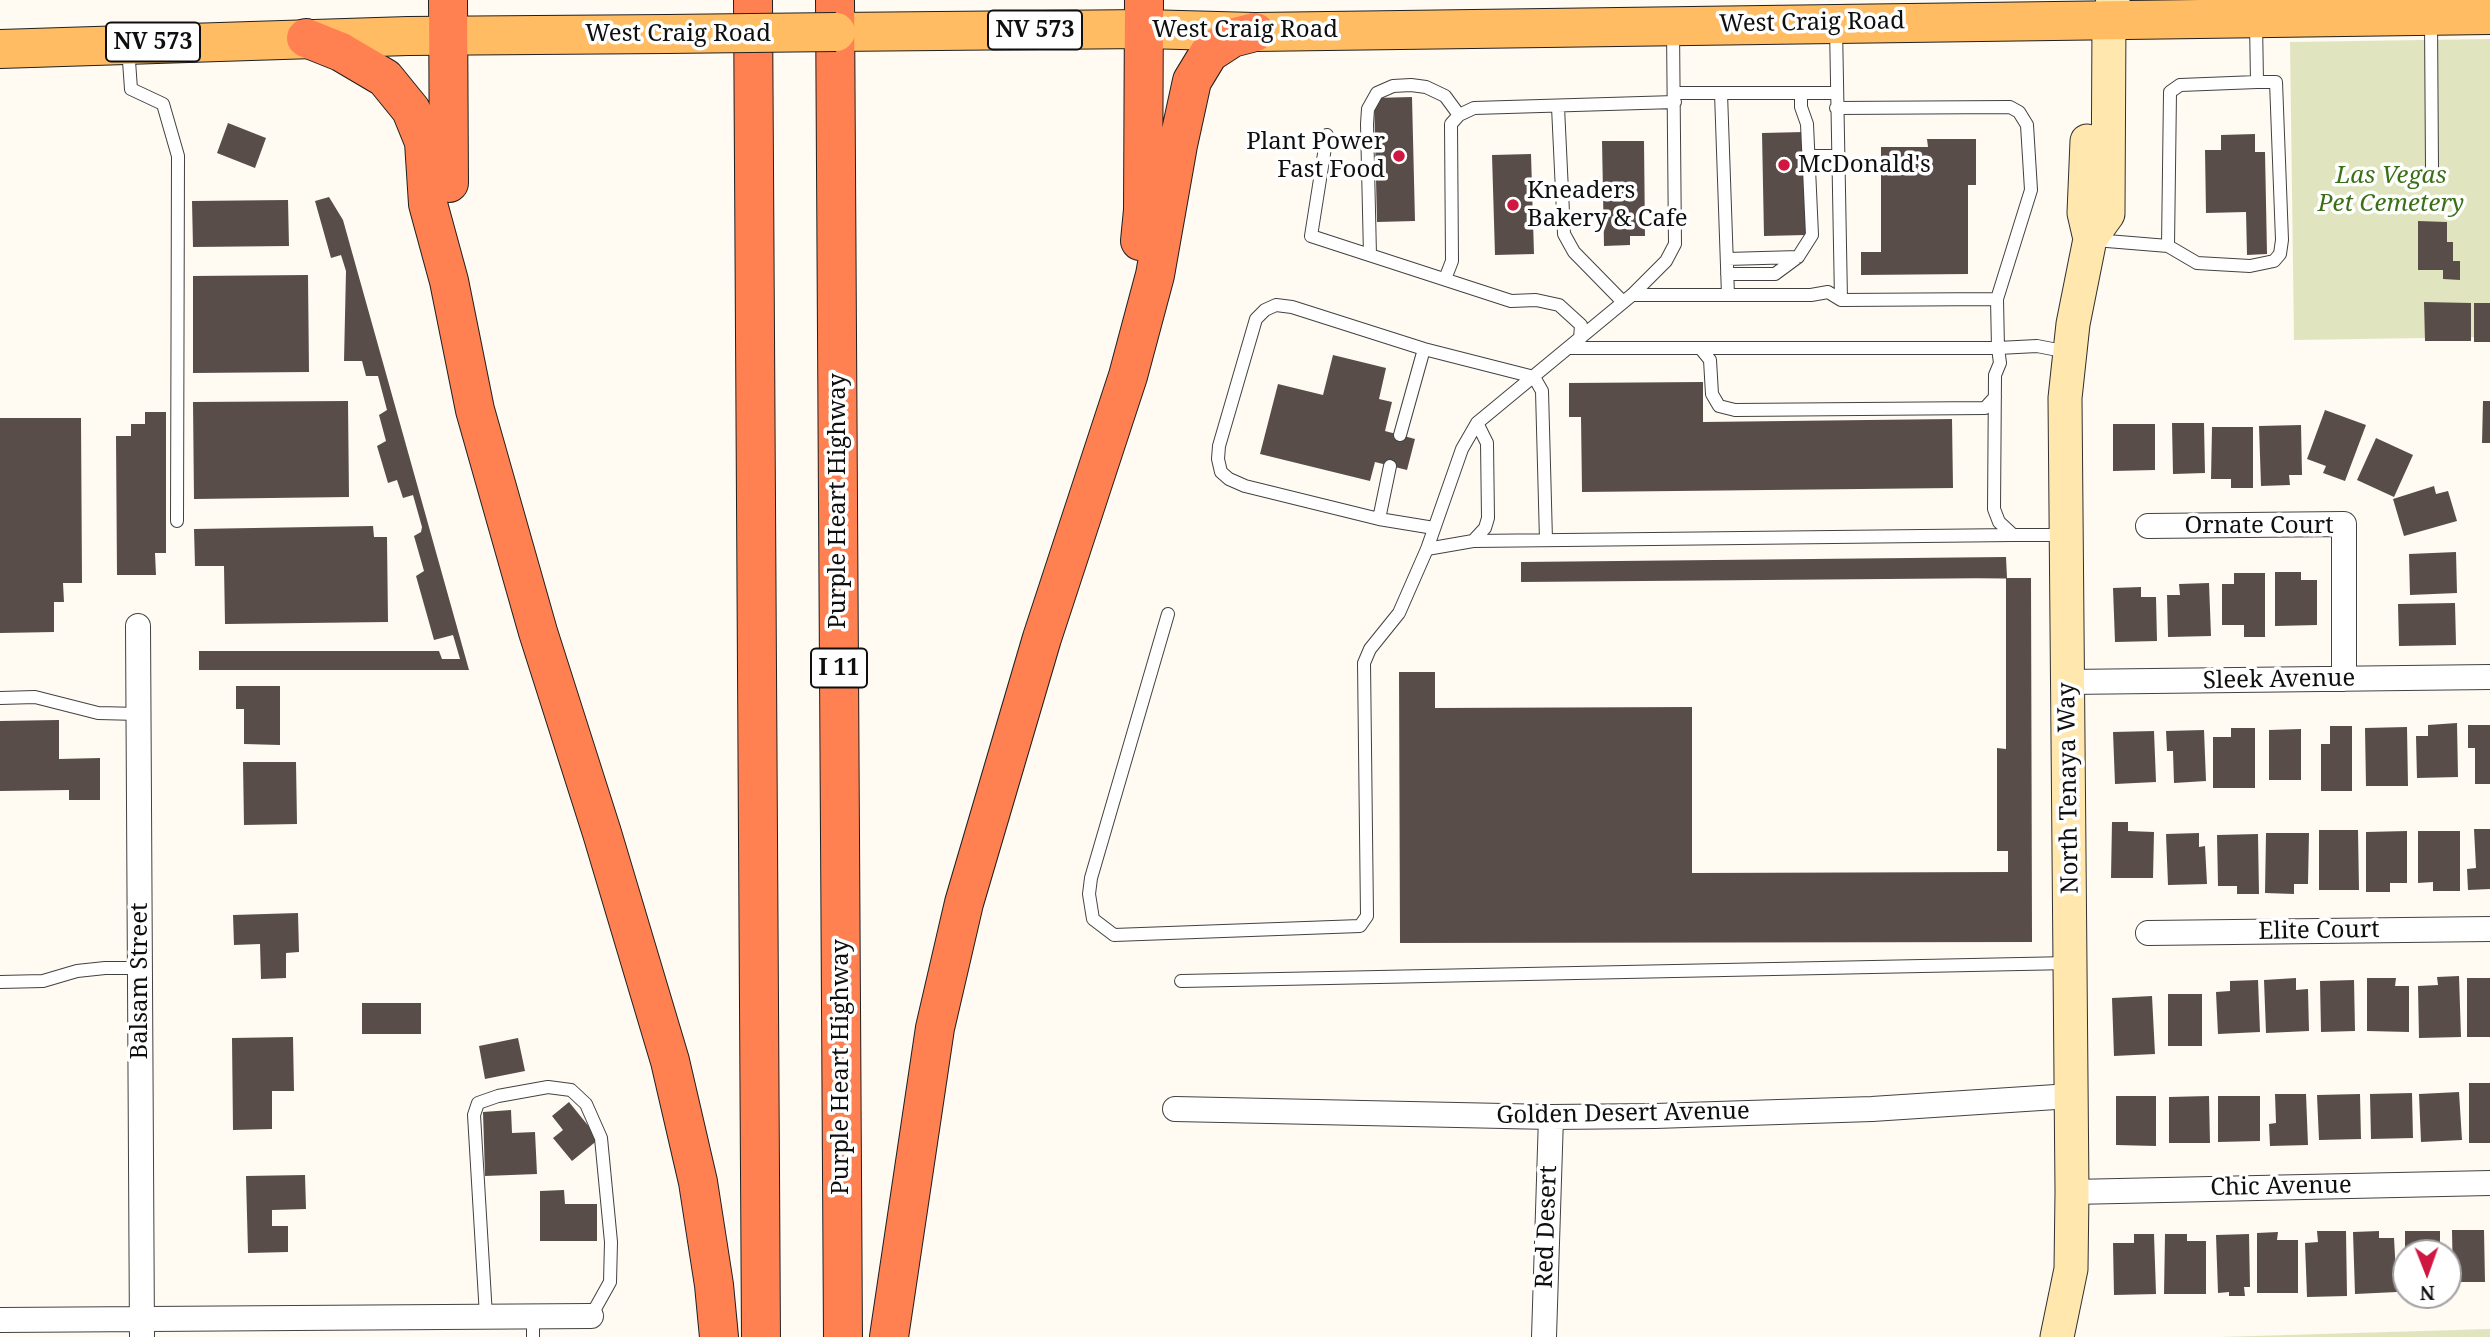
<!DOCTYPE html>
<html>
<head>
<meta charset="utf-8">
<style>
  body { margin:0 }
  #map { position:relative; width:2490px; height:1337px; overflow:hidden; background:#fffaf2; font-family:"Noto Serif",serif }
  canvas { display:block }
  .north { position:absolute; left:2392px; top:1239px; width:70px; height:70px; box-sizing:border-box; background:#fff; border:2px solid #9f9f9f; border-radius:50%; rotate:179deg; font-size:19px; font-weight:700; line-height:28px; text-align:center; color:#0f0f0f }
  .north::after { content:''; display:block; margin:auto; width:24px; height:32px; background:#d01741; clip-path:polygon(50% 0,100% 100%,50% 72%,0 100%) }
</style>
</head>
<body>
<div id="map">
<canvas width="2490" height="1337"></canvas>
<div class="north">N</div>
</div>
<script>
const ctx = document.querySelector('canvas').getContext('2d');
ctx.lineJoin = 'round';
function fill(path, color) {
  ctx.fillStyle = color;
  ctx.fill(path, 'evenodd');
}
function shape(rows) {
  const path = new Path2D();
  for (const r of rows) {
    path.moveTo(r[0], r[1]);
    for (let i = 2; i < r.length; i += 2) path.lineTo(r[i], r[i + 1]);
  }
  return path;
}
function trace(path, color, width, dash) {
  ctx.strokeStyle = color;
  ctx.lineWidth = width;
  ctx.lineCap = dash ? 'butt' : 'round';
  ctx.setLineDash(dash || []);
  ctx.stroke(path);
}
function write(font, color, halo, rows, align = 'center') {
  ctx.font = font + ' "Noto Serif",serif';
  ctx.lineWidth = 7;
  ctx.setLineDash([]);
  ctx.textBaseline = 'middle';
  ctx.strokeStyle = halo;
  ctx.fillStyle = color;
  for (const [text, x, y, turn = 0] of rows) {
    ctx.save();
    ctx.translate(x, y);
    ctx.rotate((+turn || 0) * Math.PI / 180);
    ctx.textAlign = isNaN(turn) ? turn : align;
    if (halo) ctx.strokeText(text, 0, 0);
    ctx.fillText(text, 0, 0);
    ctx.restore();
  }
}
fill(shape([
  [2490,39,2490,337,2294,340,2290,42],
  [2490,1329,2490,1337,2220,1337]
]), '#e0e5bf');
fill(shape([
  [1412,97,1415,221,1377,222,1374,98],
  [228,123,266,138,255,168,217,153],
  [1804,132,1806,235,1764,236,1762,133],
  [2255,134,2255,152,2265,152,2267,254,2247,255,2246,212,2206,213,2205,150,2221,150,2221,135],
  [1927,139,1976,139,1976,185,1968,185,1968,274,1861,275,1861,252,1881,252,1881,147,1928,147],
  [1602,141,1644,141,1645,236,1630,236,1630,245,1604,246],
  [1531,154,1534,254,1495,255,1492,155],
  [329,197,343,220,469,670,199,670,199,651,439,651,442,659,460,659,453,635,434,640,416,576,424,571,414,536,421,532,422,527,413,495,403,498,397,480,388,483,377,446,386,441,379,415,387,410,378,376,366,376,362,361,344,361,346,271,341,255,331,258,315,201],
  [288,200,289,246,193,247,192,201],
  [2418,221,2447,222,2447,242,2453,242,2453,261,2460,261,2460,280,2443,279,2443,270,2418,270],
  [308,275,309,372,193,373,193,276],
  [2424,302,2471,303,2471,341,2425,341],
  [2474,303,2490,303,2490,342,2474,342],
  [1333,355,1386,368,1379,399,1392,402,1385,431,1415,439,1407,470,1375,462,1370,481,1260,454,1278,384,1323,395],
  [1703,382,1703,422,1952,419,1953,488,1582,492,1581,417,1569,417,1569,383],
  [348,401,349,497,194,499,193,402],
  [2483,401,2490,401,2490,443,2482,443],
  [2325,410,2366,425,2345,481,2323,473,2326,466,2307,459],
  [145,412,166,412,166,553,155,553,156,575,117,575,116,436,131,436,131,424,145,424],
  [0,418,81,418,82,583,63,583,64,602,54,602,54,632,0,633],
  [2172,423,2204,423,2205,473,2173,474],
  [2113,424,2155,424,2155,470,2113,471],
  [2301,425,2302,475,2289,475,2290,485,2261,486,2259,426],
  [2212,427,2253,427,2253,488,2231,488,2231,479,2211,479],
  [2376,438,2413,455,2394,497,2357,480],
  [2434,486,2436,494,2448,491,2457,521,2404,536,2393,499],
  [373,526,374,537,387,537,388,622,225,624,224,566,195,566,194,529],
  [2456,552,2457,593,2410,595,2409,554],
  [2006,557,2007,578,1521,582,1521,562],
  [2275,572,2301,572,2301,580,2317,580,2317,625,2275,626],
  [2234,573,2265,573,2265,637,2244,637,2244,625,2222,625,2222,584,2234,584],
  [2006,578,2031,578,2032,942,1400,943,1399,672,1435,672,1435,708,1692,707,1692,873,2008,872,2008,851,1997,851,1997,748,2006,749],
  [2209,583,2211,636,2168,637,2167,595,2180,595,2179,584],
  [2141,587,2141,597,2156,597,2157,641,2115,642,2113,588],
  [2455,603,2456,645,2399,646,2398,604],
  [236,686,280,686,280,745,244,744,244,709,236,709],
  [59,720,59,759,100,758,100,800,69,800,69,790,0,791,0,721],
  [2457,723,2458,777,2417,778,2416,736,2428,736,2428,725],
  [2468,725,2490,725,2490,784,2475,784,2475,748,2468,748],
  [2330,726,2352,726,2352,791,2321,791,2321,744,2330,744],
  [2407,727,2408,786,2366,786,2365,728],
  [2231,728,2255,728,2255,788,2213,788,2213,737,2231,737],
  [2301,729,2301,780,2269,780,2269,730],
  [2204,730,2206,781,2174,783,2173,751,2167,751,2166,731],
  [2154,731,2156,782,2115,784,2113,732],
  [243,762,296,762,297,824,244,825],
  [2112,822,2128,822,2128,831,2154,832,2153,878,2111,878],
  [2474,829,2490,829,2490,889,2468,890,2467,869,2476,868],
  [2319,830,2358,830,2359,890,2319,890],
  [2407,831,2407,883,2390,883,2390,892,2366,892,2366,832],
  [2418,831,2460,831,2460,891,2433,891,2433,882,2418,883],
  [2199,833,2199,847,2205,846,2207,884,2168,885,2166,834],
  [2266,833,2309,833,2308,884,2294,884,2294,894,2265,893],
  [2258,834,2259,894,2237,894,2237,886,2218,886,2217,835],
  [298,913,299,952,286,953,286,978,261,979,260,944,234,945,233,915],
  [2459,976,2461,1037,2419,1038,2418,986,2438,985,2437,977],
  [2296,978,2296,990,2308,989,2309,1031,2266,1033,2264,980],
  [2367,978,2396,978,2395,986,2409,986,2409,1032,2367,1031],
  [2467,978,2490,978,2490,1037,2467,1037],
  [2258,980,2260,1032,2218,1034,2216,992,2230,991,2230,981],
  [2354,980,2355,1031,2321,1032,2320,981],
  [2168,994,2202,994,2202,1046,2168,1046],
  [2152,996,2155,1054,2114,1056,2112,998],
  [362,1003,421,1003,421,1034,362,1034],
  [293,1037,294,1091,272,1091,272,1129,233,1130,232,1038],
  [518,1038,525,1071,485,1079,479,1046],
  [2469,1083,2490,1083,2490,1143,2469,1143],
  [2459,1092,2462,1140,2421,1142,2419,1094],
  [2412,1093,2413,1138,2371,1139,2370,1094],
  [2275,1094,2306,1094,2308,1145,2270,1146,2269,1124,2276,1123],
  [2360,1094,2361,1139,2319,1140,2317,1095],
  [2116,1096,2156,1096,2156,1146,2116,1145],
  [2209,1096,2210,1143,2169,1143,2169,1097],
  [2218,1096,2260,1096,2260,1141,2218,1142],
  [569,1102,599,1139,572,1161,553,1138,563,1130,552,1116],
  [511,1110,512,1133,535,1132,537,1174,485,1176,483,1112],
  [305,1175,306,1209,272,1210,272,1226,288,1226,288,1252,248,1253,246,1176],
  [564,1190,565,1204,597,1204,597,1241,540,1241,540,1191],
  [2452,1230,2484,1230,2485,1282,2453,1282],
  [2317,1231,2346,1231,2347,1296,2307,1297,2305,1243,2318,1242],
  [2379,1231,2379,1238,2394,1238,2397,1292,2355,1294,2353,1232],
  [2405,1231,2440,1231,2440,1253,2405,1253],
  [2278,1232,2277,1240,2298,1240,2298,1293,2257,1293,2257,1233],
  [2134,1234,2154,1234,2156,1294,2114,1295,2113,1243,2134,1243],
  [2165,1234,2187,1234,2187,1241,2206,1241,2206,1294,2164,1294],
  [2249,1234,2250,1287,2244,1287,2245,1296,2229,1296,2229,1292,2218,1293,2216,1235]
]), '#594d4a');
const lane = shape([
  [2431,20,2432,168],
  [1836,27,1841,300,1997,299,1998,348,2037,346,2068,352],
  [128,47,131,89,163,104,178,156,177,521],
  [1675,93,1836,93],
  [1721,93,1728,295],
  [1558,107,1564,234,1574,252,1623,302],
  [1836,108,2010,107,2019,112,2027,125,2031,190,1997,299],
  [1327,135,1311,236,1511,301,1536,300,1559,305,1581,325,1580,339],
  [1809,156,1837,156],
  [2095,240,2168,246,2170,92,2180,85,2257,82,2256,22],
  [2168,246,2197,263,2250,266,2274,261,2280,254,2282,240,2276,82,2257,82],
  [1370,255,1367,124,1368,109,1377,93,1393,86,1411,85,1426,87,1445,96,1459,115],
  [1727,259,1798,257,1812,235,1807,124,1801,107,1801,93],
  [1727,274,1775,274,1798,257],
  [1445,279,1452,261,1451,124,1459,115,1474,108,1675,102],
  [1632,295,1811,295,1828,292,1841,300],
  [1569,348,1998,348,2000,363,1995,375,1994,509,1999,522,2013,535,2066,535],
  [1701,349,1710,360,1712,394,1719,406,1735,410,1985,408,1995,397],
  [1400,435,1424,349],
  [1390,466,1379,519,1245,486,1229,479,1221,472,1218,459,1219,446,1256,319,1265,310,1276,305,1292,307,1424,349,1534,377,1542,391,1546,540],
  [1379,519,1434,528],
  [1473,541,1485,528,1488,518,1487,443,1477,423],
  [1427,549,1473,541,2013,535],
  [1168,614,1091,878,1089,894,1093,919,1114,935,1360,926,1367,916,1364,663,1370,649,1399,613,1427,549,1462,449,1477,423,1632,295,1666,261,1675,244,1673,29],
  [0,698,35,697,98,713,139,714],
  [1181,981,2070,963],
  [0,982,43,981,77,971,105,968,140,968],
  [486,1316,474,1115,478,1103,498,1096,548,1087,571,1090,586,1104,601,1138,611,1242,610,1282,591,1316],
  [533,1316,533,1337]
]);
const street = shape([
  [2148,526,2344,524,2344,679],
  [138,626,142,1337],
  [2068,682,2490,677],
  [2148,933,2490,929],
  [1175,1109,1551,1117,1655,1116,1872,1109,2071,1096],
  [2072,1192,2490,1183],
  [0,1320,591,1316],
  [1544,1337,1551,1117]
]);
const secondary = shape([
  [2087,141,2084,213,2090,239],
  [2057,1337,2071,1269,2072,1192,2065,398,2073,324,2090,239,2108,214,2109,20,2113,0]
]);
const primary = shape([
  [836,32,1144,29,1255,32,2490,15],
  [0,49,408,36,667,34]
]);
const highway = shape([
  [448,0,449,183],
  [753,0,761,1337],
  [835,0,843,1337],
  [306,38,341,52,385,78,411,110,424,142,428,204,449,281,475,410,538,632,602,833,670,1061,698,1182,714,1285,719,1337],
  [1140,241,1143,210,1144,0],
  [889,1337,935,1028,964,903,1042,638,1128,376,1155,275,1178,145,1192,81,1209,53,1232,38,1255,32]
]);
trace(lane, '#424242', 14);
trace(street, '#424242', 26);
trace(secondary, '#313131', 35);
trace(primary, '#202020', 40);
trace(highway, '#202020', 40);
trace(lane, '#fff', 12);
trace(street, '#fff', 24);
trace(secondary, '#ffe7ad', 33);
trace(primary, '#ffbc62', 38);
trace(highway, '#ff8050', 38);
const primaryBridge = shape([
  [667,34,836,32]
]);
trace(primaryBridge, '#202020', 40, []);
trace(primaryBridge, '#ffbc62', 38);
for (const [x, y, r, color] of [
  [1399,156,7,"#d01741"],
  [1784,165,7,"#d01741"],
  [1513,205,7,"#d01741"]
]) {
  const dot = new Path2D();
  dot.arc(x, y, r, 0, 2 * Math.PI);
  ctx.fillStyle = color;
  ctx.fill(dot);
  trace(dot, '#fff', 2.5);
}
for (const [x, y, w] of [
  [1035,30,94],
  [153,42,94],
  [839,668,56]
]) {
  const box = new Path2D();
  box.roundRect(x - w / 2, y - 19.5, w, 39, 5);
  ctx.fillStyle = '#fff';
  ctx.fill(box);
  trace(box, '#0f0f0f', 2);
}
write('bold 23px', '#0f0f0f', null, [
  ["NV 573",1035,30],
  ["NV 573",153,42],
  ["I 11",839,668]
]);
write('24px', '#0f0f0f', '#fff', [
  ["West Craig Road",1812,23,-1],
  ["West Craig Road",1245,30],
  ["West Craig Road",678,34],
  ["Purple Heart Highway",838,501,-90],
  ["Ornate Court",2259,526],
  ["Sleek Avenue",2279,680,-1],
  ["North Tenaya Way",2069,788,-91],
  ["Elite Court",2319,931,-1],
  ["Balsam Street",140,981,-90],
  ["Purple Heart Highway",841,1067,-90],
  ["Golden Desert Avenue",1623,1114,-1],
  ["Chic Avenue",2281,1187,-1],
  ["Red Desert",1547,1227,-88]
]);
write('24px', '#0f0f0f', '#fff', [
  ["Plant Power",1385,142,"right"],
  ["Fast Food",1385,170,"right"],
  ["McDonald's",1798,165],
  ["Kneaders",1527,191],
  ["Bakery & Cafe",1527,219]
], 'left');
write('italic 24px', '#3a7017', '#fff', [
  ["Las Vegas",2391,176],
  ["Pet Cemetery",2391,204]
]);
</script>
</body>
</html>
